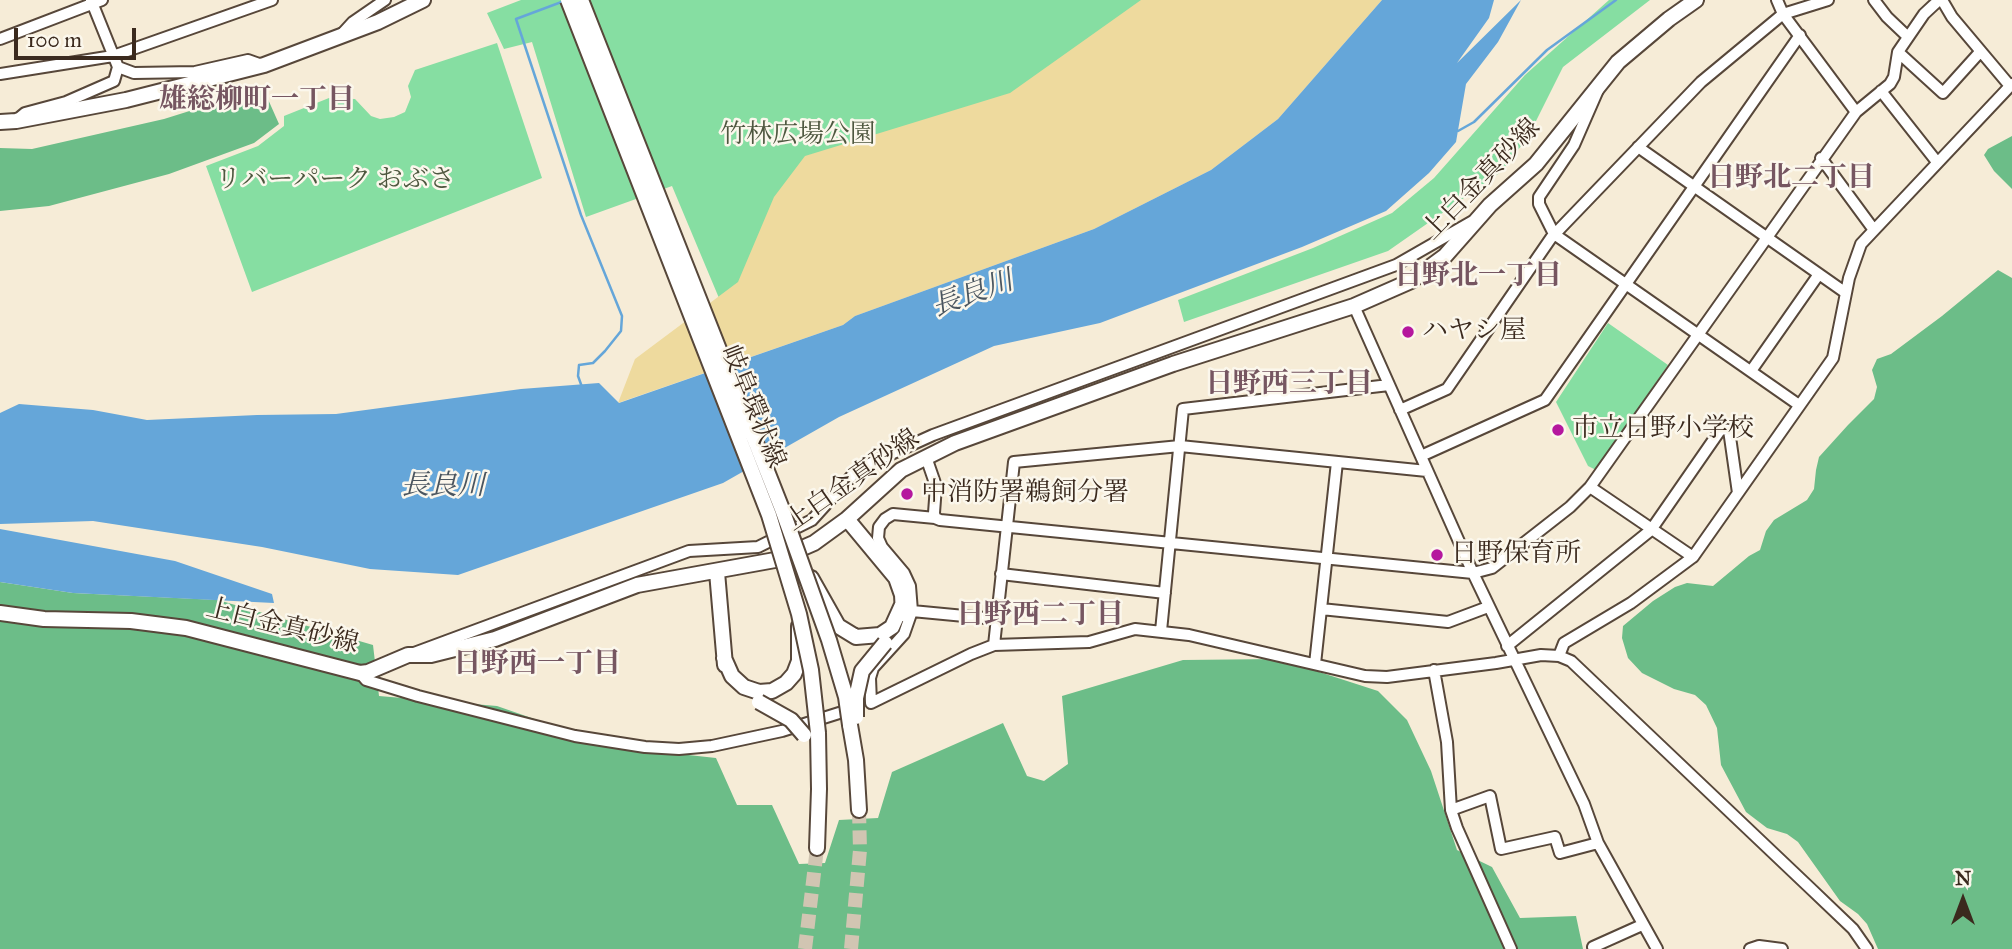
<!DOCTYPE html>
<html>
<head>
<meta charset="utf-8">
<style>
  body { margin:0 }
  #map { position:relative; width:2012px; height:949px; overflow:hidden; background:#f6ecd7; font-family:"IM FELL Great Primer",serif }
  canvas { display:block }
  .north { position:absolute; left:1928px; top:865px; width:70px; height:70px; -webkit-text-stroke:5px #fbf7ec; paint-order:stroke; rotate:0deg; font-size:19px; font-weight:700; line-height:28px; text-align:center; color:#3b2a1e }
  .north::after { content:''; display:block; margin:auto; width:24px; height:32px; background:#3b2a1e; clip-path:polygon(50% 0,100% 100%,50% 72%,0 100%) }
  .scale { position:absolute; left:14px; top:28px; width:122px; height:32px; box-sizing:border-box; border:4px solid #3b2a1e; border-top:0; padding-left:9px; font-size:21px; line-height:24px; white-space:nowrap; color:#3b2a1e; -webkit-text-stroke:5px #fbf7ec; paint-order:stroke }
</style>
</head>
<body>
<div id="map">
<canvas width="2012" height="949"></canvas>
<div class="north">N</div>
<div class="scale">100 m</div>
</div>
<script>
const ctx = document.querySelector('canvas').getContext('2d');
ctx.lineJoin = 'round';
function fill(path, color) {
  ctx.fillStyle = color;
  ctx.fill(path, 'evenodd');
}
function shape(rows) {
  const path = new Path2D();
  for (const r of rows) {
    path.moveTo(r[0], r[1]);
    for (let i = 2; i < r.length; i += 2) path.lineTo(r[i], r[i + 1]);
  }
  return path;
}
function trace(path, color, width, dash) {
  ctx.strokeStyle = color;
  ctx.lineWidth = width;
  ctx.lineCap = dash ? 'butt' : 'round';
  ctx.setLineDash(dash || []);
  ctx.stroke(path);
}
function write(font, color, halo, rows, align = 'center') {
  ctx.font = font + ' "IM FELL Great Primer","Noto Serif JP",serif';
  ctx.lineWidth = 5;
  ctx.setLineDash([]);
  ctx.textBaseline = 'middle';
  ctx.strokeStyle = halo;
  ctx.fillStyle = color;
  for (const [text, x, y, turn = 0] of rows) {
    ctx.save();
    ctx.translate(x, y);
    ctx.rotate((+turn || 0) * Math.PI / 180);
    ctx.textAlign = isNaN(turn) ? turn : align;
    if (halo) ctx.strokeText(text, 0, 0);
    ctx.fillText(text, 0, 0);
    ctx.restore();
  }
}
fill(shape([
  [521,0,1170,0,737,341,672,186,586,217,532,42,504,49,487,13],
  [1609,0,1650,0,1563,67,1528,137,1501,172,1388,251,1184,322,1178,300,1313,248,1392,213,1434,178,1525,75],
  [497,43,542,178,252,292,206,166,258,146,284,126,284,116,329,98,355,99,371,116,380,119,394,117,405,112,411,97,408,86,415,70],
  [1608,323,1668,365,1596,470,1588,466,1556,402]
]), '#86dea2');
fill(shape([
  [263,88,279,124,254,143,169,174,49,206,0,211,0,148,32,149,164,119],
  [2012,136,2012,189,1994,171,1984,155,1988,149],
  [1998,270,2012,278,2012,949,1878,949,1867,924,1858,914,1840,901,1798,842,1787,834,1767,828,1746,812,1721,765,1717,728,1706,705,1695,695,1674,689,1642,673,1628,658,1622,638,1623,626,1653,601,1675,587,1687,583,1713,586,1749,556,1760,550,1766,531,1774,520,1807,500,1814,489,1816,470,1819,457,1848,425,1874,399,1877,387,1872,370,1877,359,1891,354,1942,316],
  [0,582,73,593,218,600,373,645,379,696,497,706,615,747,716,758,737,805,772,805,799,864,825,863,839,820,878,818,892,772,1003,723,1027,776,1044,781,1068,764,1062,696,1183,660,1279,659,1378,691,1407,720,1431,771,1457,850,1492,867,1520,918,1576,916,1583,949,0,949]
]), '#6cbd88');
fill(shape([
  [1141,0,1382,0,1278,119,1211,170,1094,229,855,316,843,325,618,403,635,359,738,282,774,197,805,156,1010,93]
]), '#eeda9e');
fill(shape([
  [1382,0,1494,0,1489,18,1457,63,1521,0,1498,42,1466,84,1456,142,1429,173,1386,211,1302,247,1100,323,994,346,839,417,723,483,458,575,370,569,262,547,93,521,0,524,0,413,19,404,93,410,147,420,257,415,336,414,521,389,599,383,619,403,843,325,855,316,1094,229,1211,170,1278,119],
  [0,529,175,561,272,594,274,603,73,593,0,582]
]), '#65a6d9');
trace(shape([
  [564,1,516,19,581,215,622,316,621,331,605,351,593,363,579,365,578,376,582,387],
  [1458,131,1474,122,1547,50,1616,0]
]), '#65a6d9', 2.5);
trace(shape([
  [805,949,817,848],
  [851,949,860,850,859,810]
]), '#d1c5b2', 14, [14, 7]);
const minor = shape([
  [1777,0,1783,14,1856,112],
  [1874,0,1887,17,1908,37],
  [1942,0,1952,17,2010,86],
  [342,34,353,22,385,0],
  [0,39,102,0],
  [1898,52,1943,93,1980,52],
  [118,67,134,73,195,72,248,60,262,65],
  [0,74,113,56,272,0],
  [1598,90,1574,145,1539,197,1539,204,1554,234,1799,405],
  [1881,91,1937,162],
  [19,118,25,113,66,102,114,81,118,67,91,0],
  [1638,147,1846,293],
  [1821,158,1874,230],
  [1354,306,1473,573,1584,804,1598,843,1657,949],
  [1751,371,1819,274],
  [1400,410,1447,389,1551,238,1701,82,1783,14,1828,0],
  [1421,456,1545,400,1800,35],
  [926,457,936,486,934,513,935,518,940,520,1473,573,1492,568,1570,507,1590,487,1856,112,1890,84,1894,77,1898,52,1924,14,1939,0],
  [1590,487,1693,557],
  [935,518,893,514,885,519,879,527,878,538,882,547,904,573,910,586,912,611,904,634,873,668,870,678,871,703,971,654,994,645,1089,642,1135,629,1189,635,1365,676,1387,677,1496,663,1541,655,1559,656,1571,661,1809,887,1853,929,1867,949],
  [1001,574,1165,593],
  [1321,609,1448,622,1488,607],
  [912,611,996,619],
  [1161,631,1183,409,1389,385],
  [994,645,1014,462,1180,446,1427,471],
  [1507,646,1651,530,1721,429,1729,430,1738,493],
  [414,653,689,551,758,547,812,520,858,469,933,435,1396,265,1471,222],
  [1559,656,1564,643,1631,603,1693,557,1833,358,1849,278,1861,244,2012,84],
  [1315,664,1337,462],
  [1434,670,1447,742,1451,810,1457,828,1511,949],
  [360,673,366,680,418,696,575,736,645,747,679,749,712,746,782,731,855,708],
  [1451,810,1490,796,1501,849,1555,837,1560,853,1598,843],
  [1593,947,1642,925],
  [1750,949,1759,946,1782,949]
]);
const major = shape([
  [0,122,16,121,126,100,264,65,378,22,423,0],
  [847,519,896,578,902,595,903,614],
  [717,572,725,665],
  [811,578,838,626,856,637,880,635,892,627,902,605],
  [0,613,44,619,131,621,186,628,360,673,368,672,408,655,431,655,495,639,637,585,775,560,814,543,847,519,901,470,955,443,1173,364,1354,306,1411,281,1445,256,1490,205,1536,164,1618,62,1669,19,1696,0],
  [724,658,732,676,744,687,759,692,772,691,786,683,794,674,799,661,799,626],
  [850,725,856,760,859,810],
  [817,848,819,789,818,733]
]);
trace(minor, '#57473a', 14);
trace(major, '#57473a', 18);
trace(minor, '#fff', 10);
trace(major, '#fff', 14);
const majorBridge = shape([
  [568,0,769,515,799,614,811,670,818,733],
  [581,0,782,509,829,640,846,697,850,725],
  [759,702,791,720,804,735],
  [856,717,856,698,862,671,885,643]
]);
trace(majorBridge, '#57473a', 18, []);
trace(majorBridge, '#fff', 14);
for (const [x, y, r, color] of [
  [1408,332,7,"#b5179e"],
  [1558,430,7,"#b5179e"],
  [907,494,7,"#b5179e"],
  [1437,555,7,"#b5179e"]
]) {
  const dot = new Path2D();
  dot.arc(x, y, r, 0, 2 * Math.PI);
  ctx.fillStyle = color;
  ctx.fill(dot);
  trace(dot, '#fbf7ec', 2.5);
}
write('26px', '#4e573f', '#fbf7ec', [
  ["竹林広場公園",798,136],
  ["リバーパーク おぶさ",335,181]
]);
write('26px', '#3b2a1e', '#fbf7ec', [
  ["上白金真砂線",1482,180,-46],
  ["岐阜環状線",752,407,68],
  ["上白金真砂線",853,481,-35],
  ["上白金真砂線",282,627,14]
]);
write('26px', '#3b2a1e', '#fbf7ec', [
  ["ハヤシ屋",1422,332],
  ["市立日野小学校",1572,430],
  ["中消防署鵜飼分署",921,494],
  ["日野保育所",1451,555]
], 'left');
write('bold 28px', '#765661', '#fbf7ec', [
  ["雄総柳町一丁目",257,101],
  ["日野北二丁目",1791,179],
  ["日野北一丁目",1478,277],
  ["日野西三丁目",1289,385],
  ["日野西二丁目",1040,616],
  ["日野西一丁目",537,665]
]);
write('italic 28px', '#4a555f', '#fbf7ec', [
  ["長良川",973,295,-20],
  ["長良川",443,487]
]);
</script>
</body>
</html>
